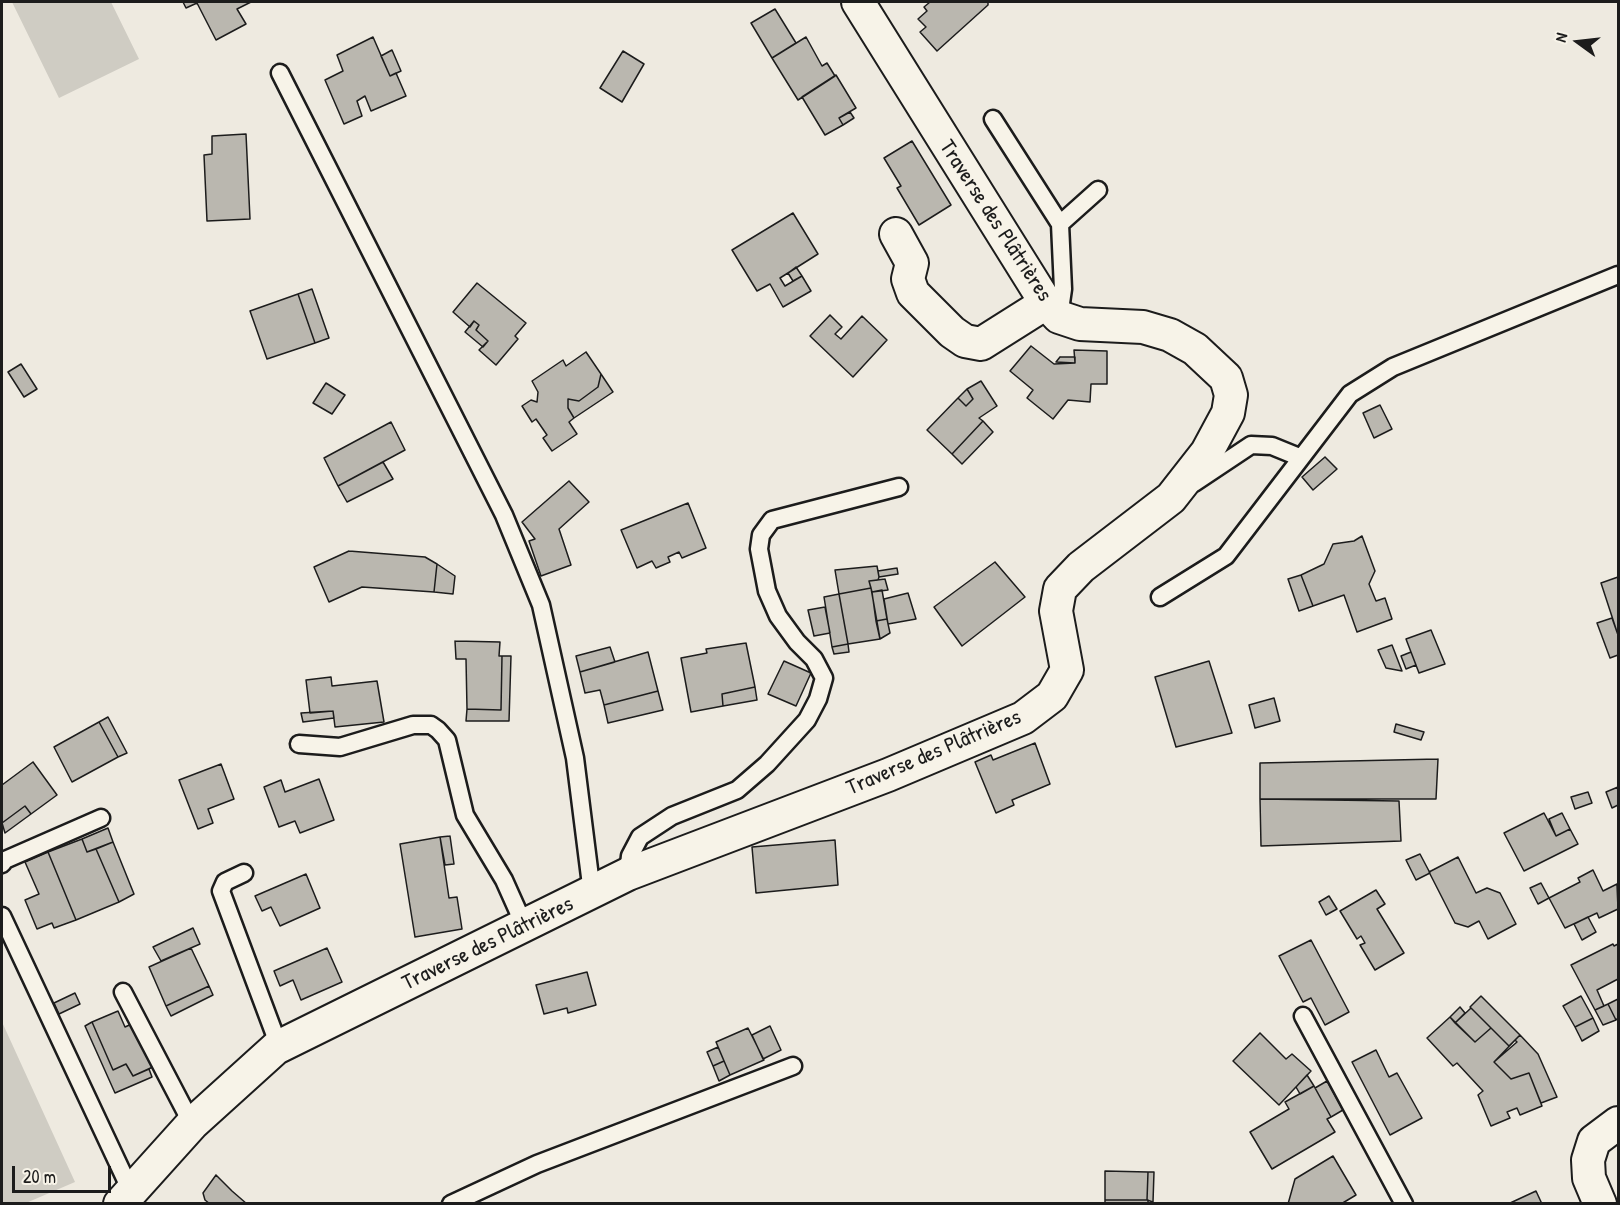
<!DOCTYPE html>
<html>
<head>
<meta charset="utf-8">
<style>
  body { margin:0 }
  #map { position:relative; width:1620px; height:1205px; overflow:hidden; background:#eeeae0; font-family:"Patrick Hand",sans-serif }
  canvas { display:block }
  .frame { position:absolute; inset:0; border:3px solid #1c1c1c; pointer-events:none }
  .north { position:absolute; left:1548px; top:12px; width:60px; height:60px; -webkit-text-stroke:4px #f7f3e8; paint-order:stroke; rotate:285deg; font-size:16px; font-weight:700; line-height:24px; text-align:center; color:#1c1c1c }
  .north::after { content:''; display:block; margin:auto; width:21px; height:27px; background:#1c1c1c; clip-path:polygon(50% 0,100% 100%,50% 72%,0 100%) }
  .scale { position:absolute; left:12px; top:1166px; width:99px; height:27px; box-sizing:border-box; border:3px solid #1c1c1c; border-top:0; padding-left:8px; font-size:18px; line-height:21px; white-space:nowrap; color:#1c1c1c; -webkit-text-stroke:4px #f7f3e8; paint-order:stroke }
</style>
</head>
<body>
<div id="map">
<canvas width="1620" height="1205"></canvas>
<div class="frame"></div>
<div class="north">N</div>
<div class="scale">20 m</div>
</div>
<script>
const ctx = document.querySelector('canvas').getContext('2d');
ctx.lineJoin = 'round';
function fill(path, color) {
  ctx.fillStyle = color;
  ctx.fill(path, 'evenodd');
}
function shape(rows) {
  const path = new Path2D();
  for (const r of rows) {
    path.moveTo(r[0], r[1]);
    for (let i = 2; i < r.length; i += 2) path.lineTo(r[i], r[i + 1]);
  }
  return path;
}
function trace(path, color, width, dash) {
  ctx.strokeStyle = color;
  ctx.lineWidth = width;
  ctx.lineCap = dash ? 'butt' : 'round';
  ctx.setLineDash(dash || []);
  ctx.stroke(path);
}
function write(font, color, halo, rows, align = 'center') {
  ctx.font = font + ' "Patrick Hand",sans-serif';
  ctx.lineWidth = 4.5;
  ctx.setLineDash([]);
  ctx.textBaseline = 'middle';
  ctx.strokeStyle = halo;
  ctx.fillStyle = color;
  for (const [text, x, y, turn = 0] of rows) {
    ctx.save();
    ctx.translate(x, y);
    ctx.rotate((+turn || 0) * Math.PI / 180);
    ctx.textAlign = isNaN(turn) ? turn : align;
    if (halo) ctx.strokeText(text, 0, 0);
    ctx.fillText(text, 0, 0);
    ctx.restore();
  }
}
fill(shape([
  [12,2,111,2,139,59,59,98],
  [2,1022,75,1182,26,1203,2,1203]
]), '#cfccc3');
const building = shape([
  [183,2,251,2,237,9,246,24,216,40,197,3,186,8,183,2],
  [930,2,988,2,988,5,937,51,920,32,926,27,918,19,927,11,924,7,930,2],
  [775,9,796,43,772,58,751,23,775,9],
  [373,37,390,76,396,73,406,96,371,111,365,96,357,101,362,116,344,124,325,80,343,71,337,55,373,37],
  [806,37,822,66,827,63,835,76,798,100,772,58,806,37],
  [392,50,401,71,390,76,381,56,392,50],
  [623,51,644,64,622,102,600,88,623,51],
  [836,75,856,108,839,118,843,125,825,135,802,97,836,75],
  [850,112,854,118,843,125,839,118,850,112],
  [246,134,250,219,207,221,204,155,212,154,212,136,246,134],
  [912,141,951,205,919,225,897,188,901,186,884,158,912,141],
  [793,213,818,254,780,278,785,286,802,276,811,291,783,307,770,284,757,291,732,250,793,213],
  [796,267,802,276,793,281,788,273,796,267],
  [477,283,526,323,515,336,518,339,496,365,479,350,488,341,476,330,479,325,474,321,470,327,453,312,477,283],
  [312,289,329,338,315,343,298,294,312,289],
  [298,294,315,343,267,359,250,311,298,294],
  [830,315,842,327,835,334,841,339,862,316,887,340,853,377,810,336,830,315],
  [474,321,479,325,476,330,488,341,483,347,465,332,474,321],
  [1031,346,1054,364,1075,363,1074,350,1107,351,1107,384,1091,384,1090,402,1068,400,1053,419,1027,398,1033,390,1010,371,1031,346],
  [586,352,601,374,598,387,579,401,568,399,568,408,574,418,569,422,577,434,552,451,543,438,547,435,536,419,532,422,522,406,531,400,537,402,538,392,532,381,563,360,566,366,586,352],
  [1060,357,1075,357,1075,363,1056,362,1060,357],
  [21,364,37,389,24,397,8,372,21,364],
  [601,374,613,392,574,418,568,408,568,399,579,401,598,387,601,374],
  [981,381,997,406,979,418,983,421,952,454,927,430,958,398,966,406,973,399,967,389,981,381],
  [326,383,345,395,332,414,313,403,326,383],
  [967,389,973,399,966,406,958,398,967,389],
  [1380,405,1392,429,1374,438,1363,413,1380,405],
  [983,421,993,432,962,464,952,454,983,421],
  [391,422,405,450,338,486,324,458,391,422],
  [1325,457,1337,469,1313,490,1302,477,1325,457],
  [383,462,393,479,347,502,338,486,383,462],
  [569,481,589,502,559,529,571,565,541,576,529,541,535,539,522,522,569,481],
  [688,503,706,548,682,558,679,552,668,557,670,562,656,568,652,561,637,568,621,530,688,503],
  [1362,536,1375,571,1369,584,1376,601,1385,598,1392,619,1357,632,1344,595,1313,606,1301,575,1324,564,1333,544,1354,541,1362,536],
  [349,551,425,557,437,564,434,592,362,587,329,602,314,567,349,551],
  [995,562,1025,597,962,646,934,607,995,562],
  [437,564,455,576,453,594,434,592,437,564],
  [877,566,879,577,878,580,869,581,871,588,839,594,835,570,877,566],
  [897,568,898,574,879,577,878,571,897,568],
  [1301,575,1313,606,1299,611,1288,579,1301,575],
  [1618,577,1618,635,1601,583,1618,577],
  [885,579,888,590,872,592,869,581,885,579],
  [871,588,880,639,848,644,839,594,871,588],
  [882,590,887,619,876,621,872,592,882,590],
  [908,593,916,619,888,624,884,599,908,593],
  [839,594,848,644,832,647,824,597,839,594],
  [825,607,830,633,814,636,808,610,825,607],
  [1612,618,1618,635,1618,655,1610,658,1597,623,1612,618],
  [887,619,890,633,880,639,876,621,887,619],
  [1431,630,1445,664,1419,673,1406,639,1431,630],
  [455,641,500,642,499,656,502,656,501,710,467,709,466,659,456,659,455,641],
  [746,643,755,687,722,694,723,706,691,712,681,658,707,653,706,649,746,643],
  [848,644,849,652,834,654,832,647,848,644],
  [1392,645,1402,671,1386,668,1378,650,1392,645],
  [610,647,615,662,580,672,576,656,610,647],
  [648,652,658,691,604,705,600,690,585,693,580,672,648,652],
  [1411,652,1416,665,1406,669,1401,656,1411,652],
  [502,656,511,656,509,721,466,721,467,709,501,710,502,656],
  [784,661,811,673,796,706,768,694,784,661],
  [1209,661,1232,733,1176,747,1155,677,1209,661],
  [331,677,332,686,377,681,384,722,335,727,333,711,310,713,306,680,331,677],
  [755,687,757,700,723,706,722,694,755,687],
  [658,691,663,710,608,723,604,705,658,691],
  [1274,698,1280,721,1255,728,1249,705,1274,698],
  [333,711,334,718,303,722,301,713,333,711],
  [108,717,127,753,118,757,99,722,108,717],
  [99,722,118,757,72,782,54,747,99,722],
  [1396,724,1424,732,1421,740,1394,732,1396,724],
  [1035,743,1050,784,1012,800,1014,805,996,813,975,762,991,755,993,760,1035,743],
  [1438,759,1436,799,1260,799,1260,763,1438,759],
  [33,762,57,795,31,814,25,806,2,823,2,785,33,762],
  [221,764,234,799,208,809,213,823,198,829,179,780,221,764],
  [319,779,334,820,300,833,295,821,279,827,264,787,281,780,285,792,319,779],
  [1618,787,1618,805,1612,808,1606,792,1618,787],
  [1588,792,1592,803,1575,809,1571,797,1588,792],
  [1260,799,1399,801,1401,841,1261,846,1260,799],
  [25,806,31,814,5,833,2,823,25,806],
  [1544,813,1556,836,1570,829,1578,844,1524,871,1504,833,1544,813],
  [1562,813,1570,829,1556,836,1549,819,1562,813],
  [108,828,113,842,87,852,82,839,108,828],
  [450,836,454,864,445,865,440,837,450,836],
  [440,837,449,898,457,897,462,929,415,937,400,844,440,837],
  [82,839,87,852,96,849,119,902,76,920,48,852,82,839],
  [835,840,838,885,756,893,752,847,835,840],
  [113,842,134,894,119,902,96,849,113,842],
  [48,852,76,920,54,928,52,923,37,929,25,900,39,894,25,862,48,852],
  [1420,854,1430,873,1416,880,1406,860,1420,854],
  [1458,857,1476,893,1487,888,1500,893,1516,924,1488,939,1479,921,1468,927,1455,923,1429,872,1458,857],
  [1593,870,1603,891,1617,884,1618,909,1599,918,1597,913,1565,928,1549,898,1580,882,1578,878,1593,870],
  [306,874,320,908,280,926,271,907,262,911,255,896,306,874],
  [1541,883,1549,898,1538,904,1530,888,1541,883],
  [1376,890,1385,904,1377,909,1404,953,1375,970,1360,945,1365,943,1361,936,1357,939,1340,911,1376,890],
  [1329,896,1337,909,1326,915,1319,902,1329,896],
  [1588,917,1596,932,1582,940,1574,924,1588,917],
  [193,928,200,944,161,961,153,947,193,928],
  [1311,940,1349,1012,1325,1025,1311,998,1303,1002,1279,956,1311,940],
  [1613,944,1614,946,1618,944,1618,979,1597,990,1604,1006,1595,1010,1571,965,1613,944],
  [191,948,209,986,166,1006,149,967,191,948],
  [327,948,342,982,301,1000,293,980,280,986,274,971,327,948],
  [587,972,596,1005,568,1013,567,1008,544,1014,536,985,587,972],
  [209,986,213,995,171,1016,166,1006,209,986],
  [75,993,80,1004,59,1014,54,1003,75,993],
  [1481,996,1520,1035,1509,1046,1470,1007,1481,996],
  [1581,996,1593,1018,1575,1027,1563,1006,1581,996],
  [1618,999,1618,1018,1616,1020,1608,1004,1618,999],
  [1608,1004,1616,1020,1603,1025,1595,1010,1608,1004],
  [1460,1007,1465,1013,1455,1023,1450,1017,1460,1007],
  [1471,1008,1491,1028,1475,1042,1455,1023,1471,1008],
  [118,1011,125,1027,136,1022,155,1066,133,1076,126,1064,113,1070,92,1022,118,1011],
  [1450,1017,1475,1042,1491,1028,1509,1046,1515,1040,1517,1042,1494,1062,1511,1079,1529,1073,1542,1106,1520,1115,1517,1108,1507,1112,1510,1118,1491,1126,1478,1095,1483,1091,1457,1063,1453,1066,1427,1038,1450,1017],
  [1593,1018,1599,1031,1582,1041,1575,1027,1593,1018],
  [92,1022,113,1070,126,1064,133,1076,149,1069,152,1077,115,1093,85,1026,92,1022],
  [770,1026,781,1050,763,1059,752,1035,770,1026],
  [748,1028,764,1060,730,1075,716,1042,748,1028],
  [1260,1033,1286,1059,1292,1054,1311,1071,1279,1105,1233,1061,1260,1033],
  [1520,1035,1538,1054,1557,1097,1541,1103,1529,1073,1511,1079,1494,1062,1520,1035],
  [718,1047,724,1061,713,1066,707,1052,718,1047],
  [1376,1050,1389,1077,1397,1073,1422,1118,1390,1135,1352,1062,1376,1050],
  [724,1061,730,1075,719,1081,713,1066,724,1061],
  [1307,1075,1314,1086,1300,1094,1296,1087,1307,1075],
  [1327,1081,1343,1110,1331,1117,1315,1088,1327,1081],
  [1314,1086,1331,1117,1327,1119,1335,1132,1272,1169,1250,1132,1289,1109,1285,1102,1314,1086],
  [1333,1156,1356,1195,1341,1204,1288,1204,1295,1179,1333,1156],
  [1105,1171,1148,1172,1147,1200,1105,1200,1105,1171],
  [1148,1172,1154,1172,1153,1202,1147,1200,1148,1172],
  [216,1175,232,1191,247,1204,210,1204,205,1200,203,1193,216,1175],
  [1536,1191,1542,1204,1508,1204,1536,1191],
  [1105,1200,1148,1200,1148,1204,1105,1204,1105,1200]
]);
fill(building, '#bab7af');
trace(building, '#1c1c1c', 1.5);
const lane = shape([
  [280,73,504,515,541,605,575,758,592,893],
  [993,119,1060,224,1063,289,1059,317],
  [1060,224,1098,190],
  [1194,483,1251,445,1272,446,1299,457],
  [1160,597,1226,556,1350,394,1393,367,1618,275],
  [299,744,340,747,413,725,431,725,438,730,447,740,465,815,504,880,525,927],
  [2,864,5,860,101,818],
  [244,873,225,882,221,891,279,1046],
  [628,874,630,856,640,837,672,816,737,790,767,764,807,720,818,699,824,678,814,659,797,642,778,616,767,591,759,549,761,535,772,520,899,487],
  [2,916,131,1191],
  [123,992,192,1124],
  [1303,1016,1404,1204],
  [451,1204,537,1164,793,1066]
]);
const street = shape([
  [896,234,912,263,908,279,913,293,952,332,965,341,981,344,1046,303],
  [120,1204,192,1124,276,1048,628,874,888,775,1023,718,1052,696,1067,670,1056,611,1060,589,1081,567,1171,498,1207,452,1228,413,1231,395,1226,378,1195,349,1170,335,1143,327,1080,324,1059,317,1046,303,858,2],
  [1600,1204,1589,1178,1588,1160,1594,1141,1618,1123]
]);
trace(lane, '#1c1c1c', 21);
trace(street, '#1c1c1c', 36);
trace(lane, '#f7f3e8', 16);
trace(street, '#f7f3e8', 32);
write('22px', '#1c1c1c', '#f7f3e8', [
  ["Traverse des Plâtrières",995,221,57],
  ["Traverse des Plâtrières",934,753,-23],
  ["Traverse des Plâtrières",488,944,-26]
]);
</script>
</body>
</html>
